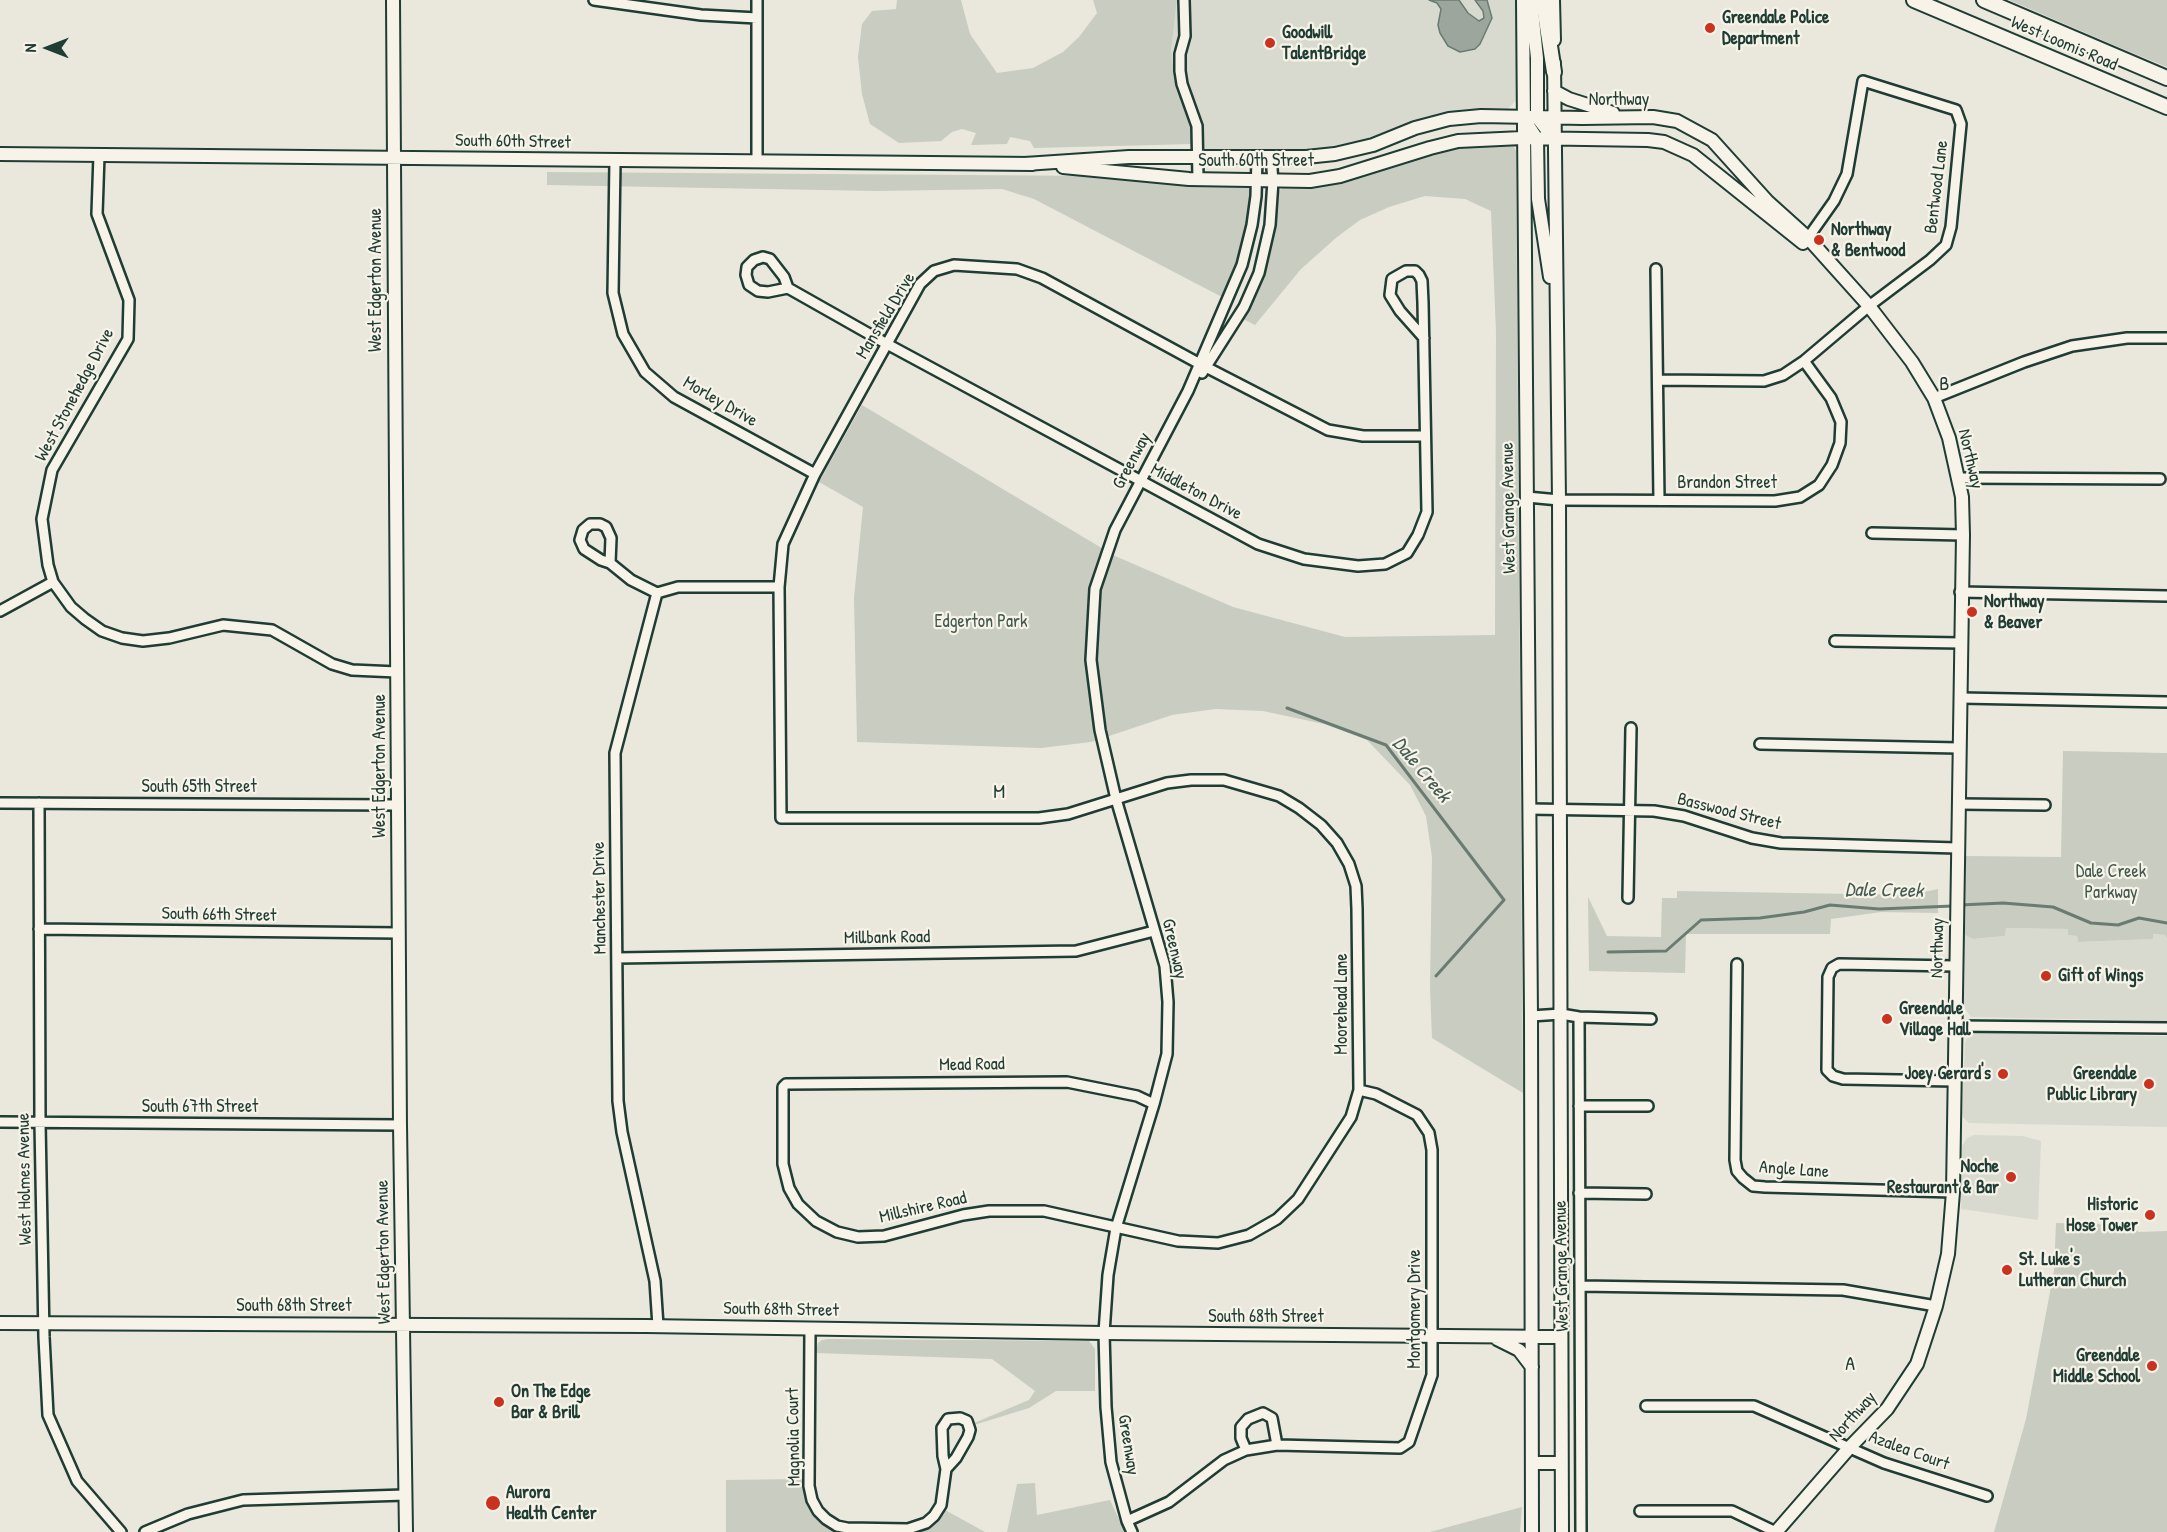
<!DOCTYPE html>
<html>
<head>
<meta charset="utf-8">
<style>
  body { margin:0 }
  #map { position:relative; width:2167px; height:1532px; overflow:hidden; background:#eae8dd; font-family:"Patrick Hand",sans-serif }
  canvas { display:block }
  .north { position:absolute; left:18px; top:18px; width:60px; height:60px; -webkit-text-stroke:4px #f7f3e8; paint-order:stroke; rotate:270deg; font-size:16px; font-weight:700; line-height:24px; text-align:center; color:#1f3d34 }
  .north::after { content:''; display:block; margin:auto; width:21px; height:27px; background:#1f3d34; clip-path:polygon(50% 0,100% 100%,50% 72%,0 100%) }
</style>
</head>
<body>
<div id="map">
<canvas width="2167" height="1532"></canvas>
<div class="north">N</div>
</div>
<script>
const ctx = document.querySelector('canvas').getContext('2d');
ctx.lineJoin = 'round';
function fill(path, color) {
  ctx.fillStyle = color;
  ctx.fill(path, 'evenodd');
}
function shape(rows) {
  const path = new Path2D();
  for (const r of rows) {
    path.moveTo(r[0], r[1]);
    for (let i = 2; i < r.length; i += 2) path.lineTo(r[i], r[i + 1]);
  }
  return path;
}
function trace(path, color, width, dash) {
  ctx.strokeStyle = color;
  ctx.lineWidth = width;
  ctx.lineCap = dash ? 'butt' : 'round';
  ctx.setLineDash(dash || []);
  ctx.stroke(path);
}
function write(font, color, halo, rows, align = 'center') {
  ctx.font = font + ' "Patrick Hand",sans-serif';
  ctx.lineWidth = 4.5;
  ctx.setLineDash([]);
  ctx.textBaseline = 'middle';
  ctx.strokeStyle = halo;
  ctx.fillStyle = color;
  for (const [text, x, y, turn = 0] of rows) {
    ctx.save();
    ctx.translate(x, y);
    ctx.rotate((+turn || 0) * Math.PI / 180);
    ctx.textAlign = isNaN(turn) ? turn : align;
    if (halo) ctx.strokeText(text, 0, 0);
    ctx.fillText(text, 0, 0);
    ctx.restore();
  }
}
fill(shape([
  [1177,0,1516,0,1517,99,1508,109,1470,111,1408,125,1359,143,1314,150,1194,150,1191,120,1176,88,1171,51],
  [2006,928,2068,929,2068,935,2077,936,2078,942,2152,939,2153,934,2165,935,2167,939,2167,1021,1971,1017,1964,1007,1965,935,1973,939,2005,936],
  [1975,1033,2167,1036,2167,1127,1969,1123,1963,1117,1962,1113,1965,1043,1968,1036],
  [1974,1135,2023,1136,2041,1141,2038,1220,1961,1209,1962,1146,1967,1138]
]), '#d9dacf');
fill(shape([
  [897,0,961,0,970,34,997,73,1033,68,1063,52,1079,37,1097,13,1093,0,1177,0,1171,51,1176,88,1191,120,1194,144,1034,148,1030,141,1010,137,1007,144,971,145,976,133,962,129,952,132,941,141,899,143,870,124,862,94,858,57,862,24,872,11,896,9],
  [2009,0,2167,0,2167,67,2130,52],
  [1509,145,1514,147,1516,151,1523,1093,1432,1038,1430,987,1432,857,1426,816,1410,785,1367,740,1324,724,1263,711,1215,709,1172,715,1091,742,1041,748,857,742,854,598,863,507,819,482,862,405,1115,556,1233,607,1345,637,1495,635,1496,332,1491,211,1465,199,1425,196,1389,207,1360,220,1337,237,1301,269,1255,325,1243,319,1261,281,1272,240,1278,192,1281,189,1286,187,1332,184,1363,177,1421,157,1465,147],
  [547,172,1103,176,1188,186,1245,186,1250,189,1251,196,1249,215,1238,264,1222,297,1034,199,1002,189,877,191,547,185],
  [2063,751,2167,753,2167,939,2165,935,2153,934,2153,939,2078,942,2077,936,2068,935,2068,929,2006,928,2005,936,1973,939,1965,935,1966,856,2061,857],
  [1938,889,1938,913,1881,912,1831,919,1830,934,1686,934,1685,973,1589,971,1588,897,1607,936,1661,937,1662,898,1677,898,1677,891,1910,895],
  [2056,1223,2128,1225,2139,1232,2167,1231,2167,1532,1994,1532,2026,1419,2054,1271],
  [828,1339,1089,1341,1095,1349,1095,1391,1056,1391,1029,1408,974,1425,974,1423,1029,1400,1035,1391,992,1359,815,1353,818,1343,822,1340],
  [805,1479,824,1522,839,1532,726,1532,726,1480],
  [1035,1483,1037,1515,1110,1500,1125,1532,1007,1532,1017,1484],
  [1522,1507,1520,1532,1430,1532],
  [945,1510,985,1532,919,1532,931,1526]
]), '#c8ccc1');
const water = shape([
  [1429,0,1459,0,1468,13,1479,21,1484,18,1483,11,1475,0,1487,0,1492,18,1480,44,1475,49,1460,52,1448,46,1440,33,1438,25,1441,9,1437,3,1429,0]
]);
fill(water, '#9ca69c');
trace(water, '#6a7c72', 1.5);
trace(shape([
  [1287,708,1386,745,1504,900,1436,976],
  [1960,905,2003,903,2053,907,2091,923,2118,925,2139,918,2167,923],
  [1608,952,1666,951,1701,920,1760,918,1804,912,1830,905,1879,909,1953,906]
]), '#6a7c72', 3);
const street = shape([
  [594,0,701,15,757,18],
  [757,0,757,161],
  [1184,0,1185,36,1180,54,1180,71,1182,84,1197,126,1198,179],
  [99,155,97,214,129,300,128,339,52,470,42,519,48,565,53,582,71,607,85,619,102,631,122,638,143,641,169,638,223,625,272,630,332,664,352,670,397,672],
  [615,161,613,293,623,334,645,372,674,397,815,474],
  [1656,269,1659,500],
  [788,288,768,292,758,291,749,285,746,275,747,267,754,260,763,257,770,259,784,277,788,288,887,344,1258,544,1304,559,1358,566,1385,564,1407,553,1418,535,1427,512,1423,303,1422,281,1419,275,1415,271,1406,271,1392,279,1390,295,1400,311,1424,338],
  [1202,373,1244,307,1259,273,1270,225,1273,181,1271,157],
  [1658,380,1764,381,1783,375,1804,361,1869,306,1930,260,1946,245,1951,227,1961,124,1956,110,1863,81,1847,174,1834,201,1805,242],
  [1934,398,2024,362,2072,346,2127,338,2167,338],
  [1958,478,2160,479],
  [1527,497,1559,500,1775,501,1800,497,1819,485,1832,465,1840,443,1841,422,1831,398,1804,361],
  [1872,533,1963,535],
  [610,563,611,538,606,527,600,524,590,524,583,530,580,540,584,549,601,560,610,563,631,580,657,593],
  [1960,592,2167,596],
  [657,593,615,753,618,1101,622,1132,655,1281,658,1326],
  [657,593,678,587,779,587],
  [0,611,53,582],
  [1835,641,1961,643],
  [1961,698,2167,702],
  [1760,744,1959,748],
  [0,803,398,805],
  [39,803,40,1123,44,1337,48,1415,77,1481,121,1532],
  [1959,804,2045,805],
  [1529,809,1654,811,1684,816,1752,838,1781,843,1957,848],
  [1628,898,1631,728],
  [39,929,399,933],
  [617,958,1076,951,1154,931],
  [1737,964,1735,1160,1737,1171,1743,1178,1753,1186,1765,1187,1953,1192],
  [1531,1016,1561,1014,1579,1017,1651,1019],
  [1579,1017,1581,1532],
  [1956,1026,2167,1028],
  [1955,1081,1843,1079,1833,1076,1827,1070,1828,977,1832,968,1839,964,1956,966],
  [1154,1104,1137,1096,1067,1082,786,1084,783,1087,783,1164,789,1188,798,1204,816,1221,837,1232,858,1237,884,1236,963,1215,989,1211,1044,1211,1178,1241,1218,1243,1249,1235,1277,1219,1298,1199,1351,1117,1359,1090,1357,909,1356,886,1349,864,1337,843,1321,825,1299,808,1279,796,1224,780,1191,780,1167,783,1068,814,1039,818,781,818,779,587,783,544,815,474,920,284,934,271,954,265,1017,269,1042,278,1200,364,1328,430,1363,436,1425,436],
  [1579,1106,1648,1106],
  [0,1122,400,1125],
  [1579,1193,1646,1194],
  [1580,1286,1843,1290,1936,1306],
  [810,1329,809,1486,812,1500,818,1511,826,1519,837,1526,847,1528,908,1529,926,1523,934,1516,941,1505,946,1469,943,1456,942,1428,948,1419,960,1418,967,1421,970,1430,968,1437,956,1458,946,1469],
  [1646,1406,1754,1406,1884,1463,1987,1496],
  [1246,1450,1241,1438,1241,1427,1248,1419,1263,1413,1272,1418,1277,1445],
  [1640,1511,1732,1511,1776,1532],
  [1127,1521,1169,1502,1224,1460,1246,1450,1277,1445,1400,1448,1409,1442,1432,1375,1432,1150,1429,1133,1417,1115,1376,1094,1359,1090],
  [145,1532,188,1514,243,1500,405,1495],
  [1132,1532,1127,1521,1111,1462,1106,1407,1104,1333,1108,1275,1116,1228,1154,1104,1167,1054,1168,1002,1165,966,1116,799,1100,730,1091,660,1095,589,1115,530,1188,391,1242,265,1252,225,1256,196,1257,157]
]);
const secondary = shape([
  [393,0,400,1125,406,1532],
  [1523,0,1531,1016,1532,1532],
  [1531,0,1537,58,1537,117,1554,139],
  [1553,0,1554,40],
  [1554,63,1559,500,1562,1532],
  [1554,91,1569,99,1613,113],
  [1522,116,1537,139,1538,199,1550,277],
  [0,154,1033,164],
  [1025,164,1129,157,1306,157,1335,154,1373,145,1415,128,1449,119,1481,116,1582,118,1653,117,1677,121,1712,140,1768,202,1808,238,1869,306,1912,362,1934,398,1949,438,1962,497,1963,535,1953,1192,1948,1254,1936,1306,1917,1364,1887,1409,1850,1447,1776,1532],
  [1063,167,1189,179,1310,181,1340,176,1430,148,1458,141,1522,138,1648,140,1664,142,1693,155,1803,243],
  [0,1323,646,1326,1104,1333,1561,1337],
  [1497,1339,1519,1350,1532,1367],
  [1532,1463,1561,1463]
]);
const primary = shape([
  [1543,0,1554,72],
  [1914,0,2167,107],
  [1984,0,2167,78]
]);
trace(street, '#1f3d34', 14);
trace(secondary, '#1f3d34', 16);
trace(primary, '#1f3d34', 18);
trace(street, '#f7f3e8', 9);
trace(secondary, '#f7f3e8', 12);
trace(primary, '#f7f3e8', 14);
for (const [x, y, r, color] of [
  [1710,28,6,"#c8321e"],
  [1270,43,6,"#c8321e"],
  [1819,240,6,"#c8321e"],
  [1972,612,6,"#c8321e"],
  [2046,976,6,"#c8321e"],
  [1887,1019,6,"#c8321e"],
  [2003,1074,6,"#c8321e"],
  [2149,1084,6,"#c8321e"],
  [2011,1177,6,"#c8321e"],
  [2150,1215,6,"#c8321e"],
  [2007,1270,6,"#c8321e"],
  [2152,1366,6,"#c8321e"],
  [499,1402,6,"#c8321e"],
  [493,1503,8,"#c8321e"]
]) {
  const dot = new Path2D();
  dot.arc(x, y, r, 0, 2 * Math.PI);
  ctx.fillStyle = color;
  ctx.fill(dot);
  trace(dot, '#f7f3e8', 2);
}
write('bold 18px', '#1f3d34', '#f7f3e8', [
  ["Greendale Police",1722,18],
  ["Department",1722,39],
  ["Goodwill",1282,33],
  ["TalentBridge",1282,54],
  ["Northway",1831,230],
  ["& Bentwood",1831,251],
  ["Northway",1984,602],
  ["& Beaver",1984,623],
  ["Gift of Wings",2058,976],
  ["Greendale",1899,1009],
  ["Village Hall",1899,1030],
  ["Joey Gerard's",1991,1074,"right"],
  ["Greendale",2137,1074,"right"],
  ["Public Library",2137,1095,"right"],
  ["Noche",1999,1167,"right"],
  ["Restaurant & Bar",1999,1188,"right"],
  ["Historic",2138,1205,"right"],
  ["Hose Tower",2138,1226,"right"],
  ["St. Luke's",2019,1260],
  ["Lutheran Church",2019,1281],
  ["Greendale",2140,1356,"right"],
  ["Middle School",2140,1377,"right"],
  ["On The Edge",511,1392],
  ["Bar & Brill",511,1413],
  ["Aurora",506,1493],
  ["Health Center",506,1514]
], 'left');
write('18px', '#1f3d34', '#f7f3e8', [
  ["West Loomis Road",2064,44,23],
  ["Northway",1619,100],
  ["South 60th Street",513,142,1],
  ["South 60th Street",1256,161],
  ["Bentwood Lane",1937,187,-83],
  ["West Edgerton Avenue",376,280,-90],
  ["Mansfield Drive",886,316,-59],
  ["West Stonehedge Drive",75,395,-62],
  ["Morley Drive",720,402,30],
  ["Northway",1970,459,77],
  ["Greenway",1132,461,-62],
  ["Brandon Street",1727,483],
  ["Middleton Drive",1196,492,28],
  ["West Grange Avenue",1509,508,-91],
  ["West Edgerton Avenue",380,766,-90],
  ["South 65th Street",199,787],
  ["Basswood Street",1729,812,14],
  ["Manchester Drive",600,898,-91],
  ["South 66th Street",219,915,1],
  ["Millbank Road",887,938,-1],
  ["Northway",1938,948,-89],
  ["Greenway",1174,949,77],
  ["Moorehead Lane",1342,1004,-90],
  ["Mead Road",972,1065,-1],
  ["South 67th Street",200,1107],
  ["Angle Lane",1794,1170,4],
  ["West Holmes Avenue",25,1179,-91],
  ["Millshire Road",923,1208,-13],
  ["West Edgerton Avenue",384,1252,-91],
  ["West Grange Avenue",1562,1266,-91],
  ["South 68th Street",294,1306],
  ["Montgomery Drive",1415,1309,-90],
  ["South 68th Street",781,1310,1],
  ["South 68th Street",1266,1317],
  ["Northway",1853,1417,-48],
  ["Magnolia Court",794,1437,-91],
  ["Greenway",1128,1445,81],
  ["Azalea Court",1909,1451,20]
]);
write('18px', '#415a50', '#f7f3e8', [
  ["Edgerton Park",981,622],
  ["Dale Creek",2111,872],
  ["Parkway",2111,893]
]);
ctx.letterSpacing = '1.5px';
write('20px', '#1f3d34', '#f7f3e8', [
  ["B",1945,385],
  ["M",1000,793],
  ["A",1851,1365]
]);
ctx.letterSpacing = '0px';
write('italic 20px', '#445c53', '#f7f3e8', [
  ["Dale Creek",1421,770,50],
  ["Dale Creek",1884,891,1]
]);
</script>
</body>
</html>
